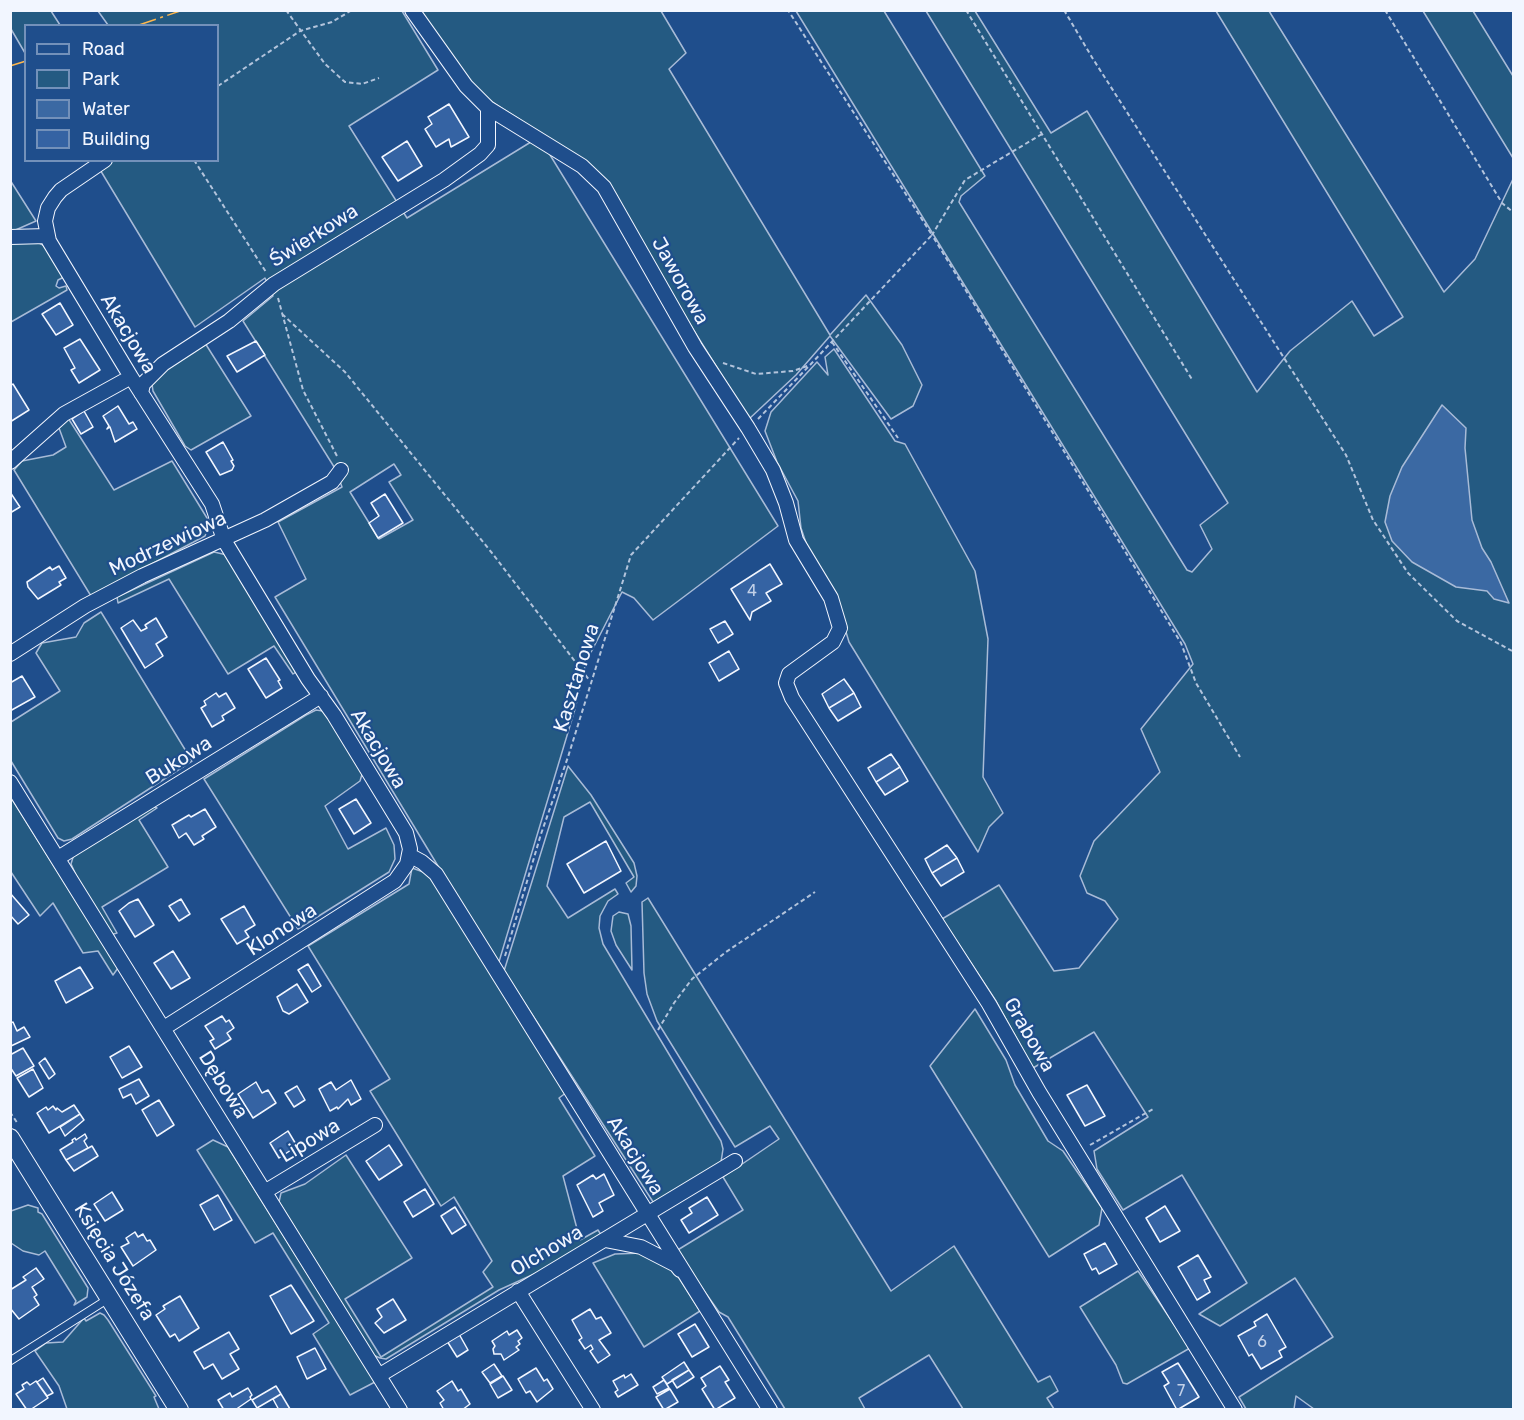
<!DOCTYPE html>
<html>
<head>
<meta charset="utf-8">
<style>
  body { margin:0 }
  #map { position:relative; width:1524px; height:1420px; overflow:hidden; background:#1f4e8c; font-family:Rubik,sans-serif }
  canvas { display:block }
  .frame { position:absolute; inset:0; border:12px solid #f2f6ff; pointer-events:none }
  .legend { position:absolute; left:24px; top:24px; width:195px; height:138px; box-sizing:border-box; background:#1f4e8c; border:2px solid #7391ba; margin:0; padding:8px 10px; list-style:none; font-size:18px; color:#f2f6ff }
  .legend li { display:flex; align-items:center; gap:12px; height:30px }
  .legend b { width:30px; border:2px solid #7391ba }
</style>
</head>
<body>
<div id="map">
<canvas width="1524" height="1420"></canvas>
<div class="frame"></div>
<ul class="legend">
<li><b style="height:8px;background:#1f4e8c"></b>Road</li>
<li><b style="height:16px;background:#245a82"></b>Park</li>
<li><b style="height:16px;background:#3b69a3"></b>Water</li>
<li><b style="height:16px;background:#3563a3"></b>Building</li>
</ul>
</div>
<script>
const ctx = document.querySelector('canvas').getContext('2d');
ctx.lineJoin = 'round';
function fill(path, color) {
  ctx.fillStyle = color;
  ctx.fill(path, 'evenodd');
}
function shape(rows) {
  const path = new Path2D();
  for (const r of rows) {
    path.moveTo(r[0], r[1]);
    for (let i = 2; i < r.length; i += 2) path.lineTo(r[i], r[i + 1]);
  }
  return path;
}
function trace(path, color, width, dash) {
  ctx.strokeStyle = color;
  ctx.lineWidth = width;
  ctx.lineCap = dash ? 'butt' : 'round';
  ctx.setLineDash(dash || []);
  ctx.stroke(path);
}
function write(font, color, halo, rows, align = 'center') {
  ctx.font = font + ' Rubik,sans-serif';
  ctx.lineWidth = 4.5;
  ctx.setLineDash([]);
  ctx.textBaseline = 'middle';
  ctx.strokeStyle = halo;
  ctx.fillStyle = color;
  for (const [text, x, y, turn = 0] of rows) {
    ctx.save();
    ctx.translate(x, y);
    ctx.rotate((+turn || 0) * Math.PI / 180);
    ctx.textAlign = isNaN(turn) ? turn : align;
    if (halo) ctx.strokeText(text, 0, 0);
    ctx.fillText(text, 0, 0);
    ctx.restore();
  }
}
const green = shape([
  [11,10,51,11,60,25,26,26,25,53,11,29,11,10],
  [98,11,402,11,438,70,349,126,407,218,539,137,778,526,653,620,634,598,622,592,586,662,575,709,498,965,275,597,306,579,278,522,342,487,336,470,243,321,273,296,265,278,195,327,99,168,111,161,218,160,218,26,108,25,98,11],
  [394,464,401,475,389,482,413,520,379,539,350,492,394,464],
  [420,11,661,11,686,53,669,69,830,335,866,295,902,345,922,385,913,406,891,419,830,336,796,375,749,419,691,326,612,189,562,147,486,98,463,74,420,11],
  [796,11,884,11,985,176,961,196,959,202,1187,570,1192,572,1212,549,1200,525,1228,503,926,11,975,11,1051,133,1087,111,1257,392,1290,351,1352,301,1374,336,1403,317,1216,11,1269,11,1444,292,1475,259,1513,179,1513,1409,1314,1409,1296,1396,1294,1409,1246,1409,1239,1397,1333,1337,1295,1278,1220,1326,1199,1314,1247,1283,1182,1175,1123,1210,1097,1169,1094,1151,1148,1117,1094,1032,1033,1068,996,1001,942,919,999,885,1054,971,1079,968,1118,919,1105,901,1087,893,1080,876,1094,841,1160,772,1141,729,1193,664,1185,644,796,11],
  [1423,11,1473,11,1513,76,1513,158,1423,11],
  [10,180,36,221,11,232,10,232,10,180],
  [35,241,45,246,64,277,58,280,56,286,59,288,66,286,67,290,11,322,11,242,35,241],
  [205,343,251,416,191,450,185,446,153,391,152,384,154,379,165,370,205,343],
  [834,349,895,441,905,444,975,571,988,639,983,777,1003,813,989,827,978,852,849,642,843,622,807,546,801,528,798,501,777,462,765,431,771,412,817,362,828,375,825,357,834,349],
  [68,418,114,490,172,461,207,518,209,526,205,536,91,596,14,470,22,461,53,455,66,447,59,428,68,418],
  [214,552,227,555,296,672,293,674,274,646,228,674,169,579,118,603,117,597,214,552],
  [101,612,192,761,72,839,64,841,58,838,11,761,11,722,60,691,36,653,42,643,76,637,84,623,101,612],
  [316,710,323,711,330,717,363,771,360,781,325,806,348,849,386,828,394,845,395,859,389,872,298,929,204,779,306,715,316,710],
  [568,766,591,795,634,863,637,876,636,886,631,892,626,883,634,877,590,802,564,817,547,886,568,918,615,889,618,894,608,901,600,916,599,928,603,944,721,1141,723,1149,721,1162,657,1208,504,971,568,766],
  [10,796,118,968,113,975,98,951,83,953,53,903,40,916,11,872,10,796],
  [152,806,157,808,139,820,168,867,102,907,117,933,110,935,80,884,71,864,74,854,152,806],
  [412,868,429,874,567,1092,559,1098,595,1156,563,1176,580,1240,598,1230,603,1238,543,1270,499,1290,386,1359,380,1358,373,1355,279,1202,281,1193,305,1184,346,1155,412,1258,345,1299,381,1357,493,1287,483,1272,492,1261,454,1197,441,1206,370,1091,390,1079,308,946,409,884,412,868],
  [648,898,891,1291,954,1246,1038,1382,1050,1376,1058,1391,1047,1398,1054,1409,963,1409,929,1355,859,1398,865,1409,785,1409,728,1317,719,1312,676,1251,743,1210,723,1177,779,1139,770,1126,735,1147,657,1021,647,994,644,973,642,902,648,898],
  [619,912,628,914,631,926,632,970,616,945,611,931,613,916,619,912],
  [975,1009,1006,1060,1015,1085,1048,1141,1063,1151,1102,1208,1099,1225,1049,1257,930,1066,975,1009],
  [213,1140,228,1147,375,1382,350,1395,313,1334,329,1323,273,1233,255,1243,197,1150,213,1140],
  [28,1205,38,1208,38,1212,42,1214,88,1288,87,1297,74,1305,76,1301,45,1251,39,1255,23,1251,11,1243,11,1211,28,1205],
  [642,1253,664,1263,679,1278,700,1311,644,1347,593,1263,615,1254,642,1253],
  [1138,1271,1190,1348,1127,1384,1123,1383,1116,1365,1080,1307,1138,1271],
  [100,1313,104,1315,108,1320,156,1396,154,1397,159,1409,67,1409,59,1386,35,1351,46,1343,63,1342,84,1318,86,1321,100,1313]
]);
fill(green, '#245a82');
trace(green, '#a8bbd7', 1.5);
const water = shape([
  [1442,405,1466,428,1465,448,1472,520,1482,548,1491,562,1509,603,1494,599,1487,591,1456,587,1412,562,1392,541,1385,522,1390,496,1402,467,1442,405]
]);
fill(water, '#3b69a3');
trace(water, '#a8bbd7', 1.5);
const building = shape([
  [449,104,469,137,451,147,449,139,436,147,425,129,432,124,428,117,449,104],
  [407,141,422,166,398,181,382,157,407,141],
  [60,303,73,325,56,335,42,314,60,303],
  [80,339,100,370,79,383,71,370,75,368,64,348,80,339],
  [256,341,265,355,237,372,227,356,256,341],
  [13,384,29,410,10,422,10,386,13,384],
  [118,406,129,424,133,422,137,429,115,442,110,427,107,429,109,426,103,416,118,406],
  [84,411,93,427,81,434,72,419,84,411],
  [223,442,233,460,231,461,234,466,232,470,220,475,206,452,223,442],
  [10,492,20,507,10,513,10,492],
  [385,494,403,523,378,538,369,523,379,516,371,503,385,494],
  [770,564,782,584,766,593,771,601,752,612,750,620,731,589,770,564],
  [59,566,66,578,59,582,61,585,38,599,28,587,27,582,50,567,52,570,59,566],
  [156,618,167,637,156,644,163,656,145,668,121,628,133,620,141,631,147,628,145,625,156,618],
  [725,621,733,634,718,643,710,629,725,621],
  [729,651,739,669,719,681,709,663,729,651],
  [266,658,280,680,278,681,282,688,266,698,248,669,266,658],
  [22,676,35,697,10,711,10,683,22,676],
  [844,679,854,693,829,708,822,694,844,679],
  [216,693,219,697,226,693,235,708,222,716,224,720,212,727,201,708,206,705,204,701,216,693],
  [854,693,861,707,838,721,829,708,854,693],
  [891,754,900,767,876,782,868,768,891,754],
  [900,767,908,781,885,795,876,782,900,767],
  [356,799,371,823,354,834,339,809,356,799],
  [205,809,216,827,202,836,204,839,194,845,186,833,179,838,172,825,189,815,191,817,205,809],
  [606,841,621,871,584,893,567,864,606,841],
  [947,845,957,858,932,873,925,859,947,845],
  [957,858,964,872,941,886,932,873,957,858],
  [10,893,29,915,18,924,10,915,10,893],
  [138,899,154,925,135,937,119,911,129,903,138,899],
  [181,899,190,914,179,921,169,906,181,899],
  [244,906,255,925,245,931,249,937,237,944,221,919,244,906],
  [173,951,190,978,171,989,154,963,173,951],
  [308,964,321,986,312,992,298,970,308,964],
  [80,967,93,988,66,1003,55,981,80,967],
  [297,984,308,1002,289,1014,283,1011,277,997,297,984],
  [222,1016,226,1022,229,1020,234,1028,227,1033,231,1039,215,1049,210,1041,214,1039,205,1026,222,1016],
  [13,1022,17,1031,24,1027,30,1037,11,1046,10,1023,13,1022],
  [129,1046,142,1067,122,1078,110,1057,129,1046],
  [23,1048,34,1066,16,1076,10,1067,10,1055,23,1048],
  [45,1058,55,1074,49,1079,39,1063,45,1058],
  [33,1069,43,1088,29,1097,17,1078,33,1069],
  [139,1079,149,1096,136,1104,131,1094,123,1098,119,1089,139,1079],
  [351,1080,361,1099,351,1105,348,1099,338,1109,337,1107,330,1111,319,1089,331,1082,336,1090,351,1080],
  [256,1082,262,1093,268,1090,276,1103,253,1118,238,1094,256,1082],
  [1087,1085,1105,1116,1085,1126,1067,1095,1087,1085],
  [297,1086,305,1100,294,1107,285,1093,297,1086],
  [159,1100,174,1125,157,1136,142,1110,159,1100],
  [74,1105,80,1114,49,1133,37,1113,46,1107,48,1110,53,1106,56,1110,57,1108,62,1112,74,1105],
  [80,1114,84,1120,65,1136,60,1127,80,1114],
  [288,1131,297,1146,279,1158,270,1143,288,1131],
  [85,1134,87,1138,84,1141,88,1148,66,1160,60,1150,73,1142,72,1140,75,1138,76,1140,85,1134],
  [389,1145,402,1165,379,1180,366,1161,389,1145],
  [92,1146,98,1156,74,1171,66,1160,92,1146],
  [604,1174,614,1195,599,1203,603,1211,593,1217,577,1185,593,1175,596,1179,604,1174],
  [425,1189,434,1204,413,1217,404,1202,425,1189],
  [112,1192,123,1210,105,1221,94,1204,112,1192],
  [218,1195,232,1220,214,1230,200,1205,218,1195],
  [707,1197,718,1215,689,1233,681,1220,692,1213,689,1208,707,1197],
  [1165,1206,1180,1231,1160,1242,1146,1218,1165,1206],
  [455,1207,466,1225,452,1234,441,1216,455,1207],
  [135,1232,138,1237,143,1234,147,1241,150,1240,156,1250,133,1266,121,1247,129,1243,126,1238,135,1232],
  [1105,1243,1117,1264,1099,1274,1096,1268,1092,1270,1084,1254,1105,1243],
  [1198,1255,1211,1277,1204,1280,1210,1292,1197,1300,1178,1267,1198,1255],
  [36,1268,44,1279,32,1287,37,1295,34,1297,39,1305,19,1319,10,1308,10,1290,26,1280,23,1277,36,1268],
  [291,1285,314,1321,291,1334,270,1296,291,1285],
  [180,1296,199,1328,179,1341,175,1334,170,1337,156,1315,165,1309,163,1306,180,1296],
  [393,1299,406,1320,384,1333,375,1323,382,1317,377,1309,393,1299],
  [590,1309,596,1319,601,1317,611,1333,599,1340,610,1355,598,1363,590,1351,593,1349,591,1345,585,1349,579,1340,582,1338,572,1320,590,1309],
  [1267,1314,1286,1347,1279,1351,1282,1357,1261,1369,1252,1354,1249,1356,1238,1336,1256,1326,1254,1322,1267,1314],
  [695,1324,709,1347,692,1357,678,1334,695,1324],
  [517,1330,522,1338,518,1341,520,1344,516,1347,519,1350,504,1360,501,1354,494,1354,493,1349,495,1346,492,1341,507,1331,509,1335,517,1330],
  [229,1332,239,1349,230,1354,239,1369,222,1379,213,1364,204,1369,194,1352,229,1332],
  [459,1334,468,1350,457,1357,447,1341,459,1334],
  [315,1348,326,1369,307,1379,297,1357,315,1348],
  [684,1362,689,1370,667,1384,662,1377,684,1362],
  [1178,1363,1199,1397,1177,1410,1164,1386,1169,1383,1162,1372,1178,1363],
  [494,1364,502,1376,490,1383,482,1372,494,1364],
  [720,1366,729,1380,725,1382,735,1398,715,1410,702,1389,706,1386,701,1378,720,1366],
  [536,1368,544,1381,547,1379,553,1389,537,1402,530,1391,526,1393,518,1379,536,1368],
  [689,1370,694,1377,677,1388,672,1380,689,1370],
  [631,1374,638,1385,618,1397,615,1392,618,1390,613,1381,624,1375,625,1378,631,1374],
  [503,1376,512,1390,498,1398,490,1384,503,1376],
  [43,1378,53,1393,47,1396,37,1382,43,1378],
  [664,1380,669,1388,657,1394,653,1387,664,1380],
  [36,1381,48,1398,30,1410,27,1410,16,1394,24,1389,22,1385,27,1382,30,1385,36,1381],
  [452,1381,458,1391,461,1389,470,1404,462,1410,444,1410,440,1403,444,1400,437,1391,452,1381],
  [276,1386,281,1394,257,1408,252,1400,276,1386],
  [248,1388,252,1395,250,1397,251,1399,235,1410,224,1410,218,1400,230,1393,232,1397,248,1388],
  [670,1389,678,1402,664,1410,656,1397,670,1389],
  [281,1394,290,1409,290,1410,279,1410,273,1399,281,1394]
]);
fill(building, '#3563a3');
trace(building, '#f2f6ff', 1.5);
const lane = shape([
  [10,1361,108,1299]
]);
const street = shape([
  [412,10,466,86,488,108,582,166,604,187,695,347,748,428,773,470,786,503,796,540,831,598,840,628,833,642,789,674,786,683,792,698,989,1004,1039,1092,1235,1410],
  [105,160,61,190,55,197,48,208,45,221,49,241,131,377,212,504,224,540,308,679,334,715,406,833,410,849,407,864,395,881,164,1028],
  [10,237,47,236],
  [141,393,143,384,163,364,229,321,274,284,444,180,480,154,488,145,488,108],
  [10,462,64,414,131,377],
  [10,654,85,606,142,576,265,520,332,482,341,470],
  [10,782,400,1410],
  [409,855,422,862,436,874,770,1410],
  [58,858,321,696],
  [266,1191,375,1125],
  [605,1240,641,1247,676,1265,680,1270],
  [518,1291,593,1410],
  [380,1375,735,1161]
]);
const secondary = shape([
  [10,1138,179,1410]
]);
trace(lane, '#f2f6ff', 9);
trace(street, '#f2f6ff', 16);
trace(secondary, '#f2f6ff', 20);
trace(shape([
  [286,10,325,64,345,82,362,84,379,78],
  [966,10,1193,381],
  [1064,10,1093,59,1346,455,1373,520,1408,573,1457,621,1514,652],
  [1385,10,1502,203,1514,213],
  [218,86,300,31,332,22,352,10],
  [1042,134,965,180,932,235,1181,643,1196,683,1240,757],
  [194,160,266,272],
  [278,298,303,390,338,458],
  [282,314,345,372,492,553,590,681],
  [832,342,898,438],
  [723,363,756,374,793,371,810,365,932,235,788,10],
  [758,419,810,365],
  [505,956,541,834,568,757,631,555,739,438],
  [658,1030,674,1003,692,979,726,952,815,892],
  [10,1112,18,1124],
  [1090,1145,1153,1109]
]), '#b3c4dc', 2, [4.5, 3]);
trace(lane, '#1f4e8c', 7);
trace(street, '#1f4e8c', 14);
trace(secondary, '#1f4e8c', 18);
trace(shape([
  [136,26,183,10],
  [10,66,26,61]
]), '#ffb74d', 1.5, [21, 4.5, 3, 4.5]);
write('16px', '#c3d1e8', null, [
  ["4",752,591],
  ["6",1262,1342],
  ["7",1181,1391]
]);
write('20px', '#f2f6ff', '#1f4e8c', [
  ["Świerkowa",314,236,-32],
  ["Jaworowa",680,281,61],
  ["Akacjowa",128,334,59],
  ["Modrzewiowa",168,544,-25],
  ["Kasztanowa",577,678,-73],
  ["Akacjowa",378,749,59],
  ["Bukowa",179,761,-32],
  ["Klonowa",282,930,-33],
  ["Grabowa",1029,1035,60],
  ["Dębowa",223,1085,58],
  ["Lipowa",310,1141,-31],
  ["Akacjowa",635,1156,58],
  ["Olchowa",547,1251,-31],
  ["Księcia Józefa",114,1262,58]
]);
</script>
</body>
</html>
